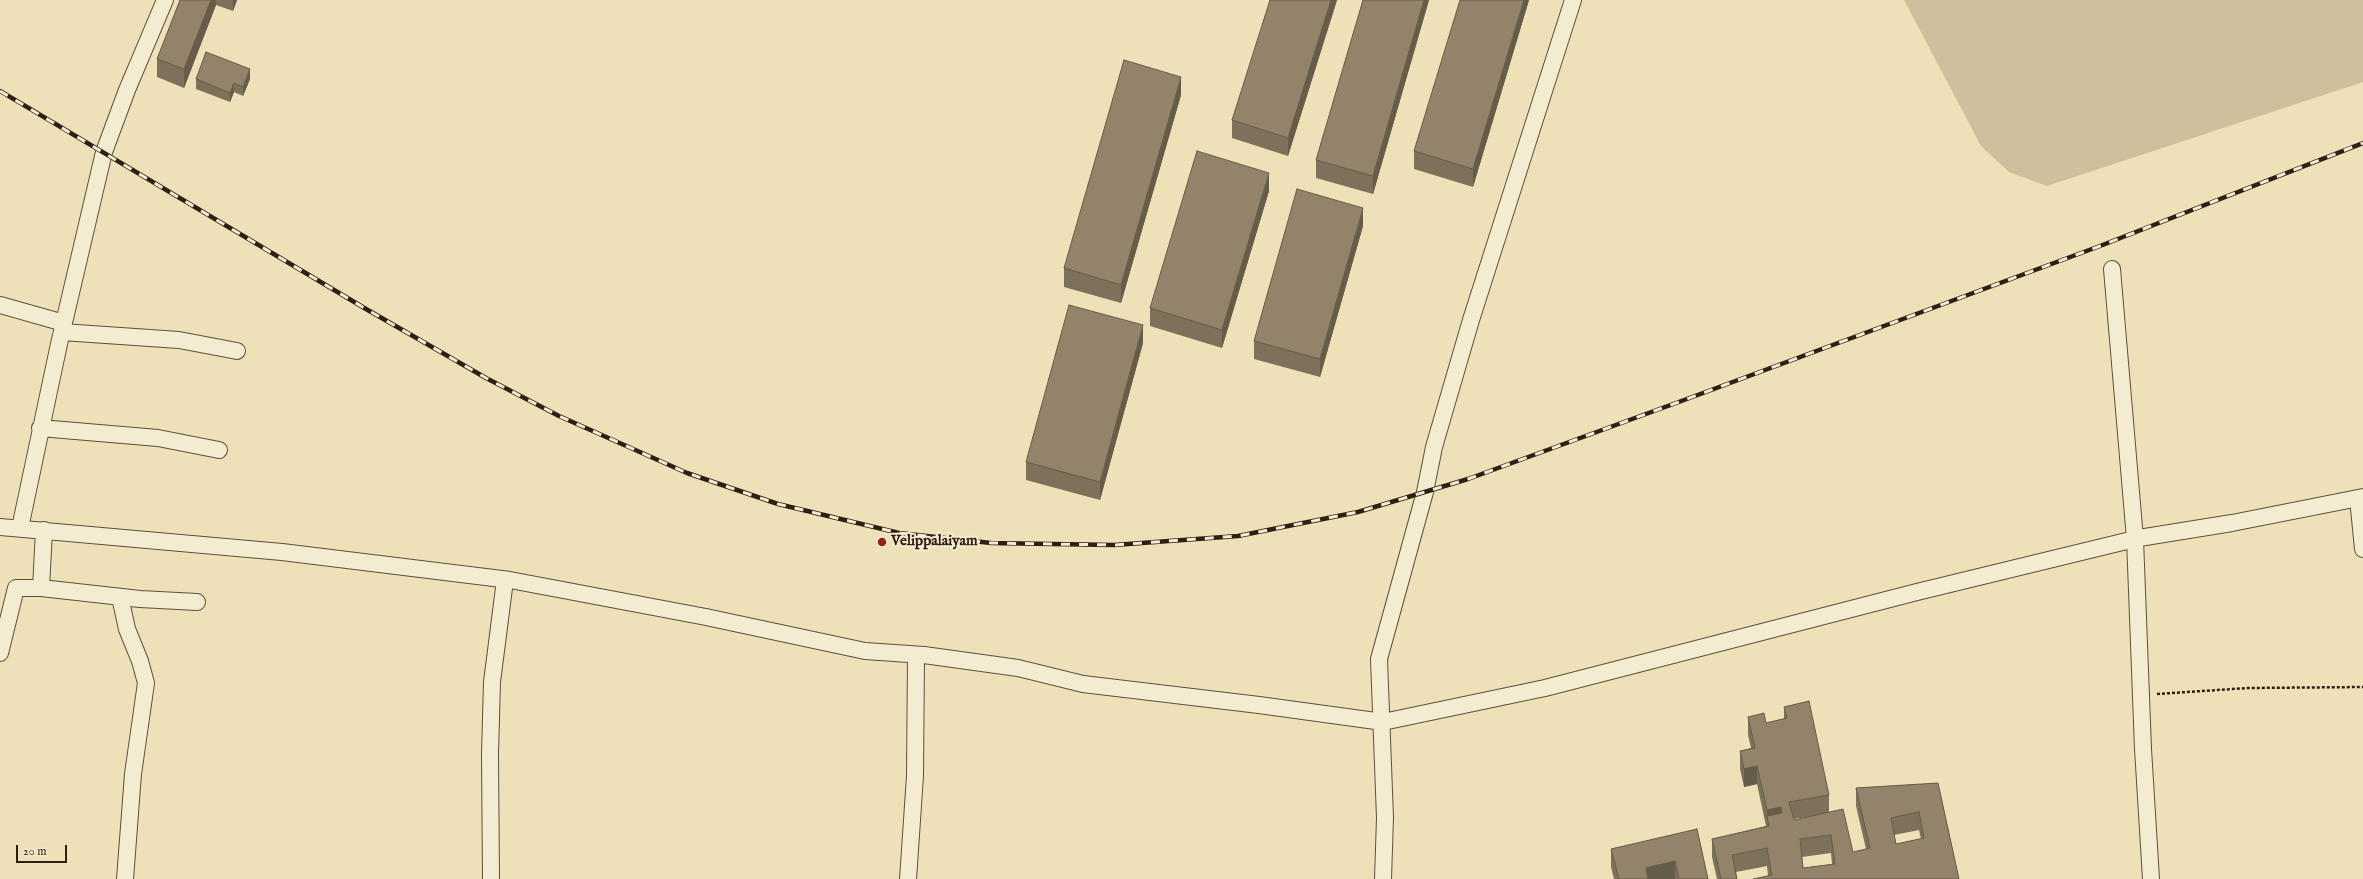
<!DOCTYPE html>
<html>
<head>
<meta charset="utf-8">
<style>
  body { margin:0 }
  #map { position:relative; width:2363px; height:879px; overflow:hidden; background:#eee1b8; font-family:"IM FELL English",serif }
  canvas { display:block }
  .scale { position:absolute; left:16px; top:845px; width:51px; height:18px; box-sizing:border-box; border:2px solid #2f1e16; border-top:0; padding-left:5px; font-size:12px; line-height:14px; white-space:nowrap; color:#2f1e16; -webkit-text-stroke:3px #f4ecd1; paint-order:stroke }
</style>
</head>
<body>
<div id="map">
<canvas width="2363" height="879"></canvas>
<div class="scale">20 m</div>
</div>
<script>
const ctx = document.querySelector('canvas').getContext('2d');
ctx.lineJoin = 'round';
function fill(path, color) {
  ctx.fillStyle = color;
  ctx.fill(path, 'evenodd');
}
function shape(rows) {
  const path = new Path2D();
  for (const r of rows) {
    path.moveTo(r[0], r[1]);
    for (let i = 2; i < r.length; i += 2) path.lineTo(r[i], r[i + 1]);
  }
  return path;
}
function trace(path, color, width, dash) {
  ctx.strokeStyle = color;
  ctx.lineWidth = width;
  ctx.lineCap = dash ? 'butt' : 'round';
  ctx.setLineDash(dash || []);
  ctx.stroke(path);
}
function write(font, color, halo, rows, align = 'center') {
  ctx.font = font + ' "IM FELL English",serif';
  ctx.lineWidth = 4;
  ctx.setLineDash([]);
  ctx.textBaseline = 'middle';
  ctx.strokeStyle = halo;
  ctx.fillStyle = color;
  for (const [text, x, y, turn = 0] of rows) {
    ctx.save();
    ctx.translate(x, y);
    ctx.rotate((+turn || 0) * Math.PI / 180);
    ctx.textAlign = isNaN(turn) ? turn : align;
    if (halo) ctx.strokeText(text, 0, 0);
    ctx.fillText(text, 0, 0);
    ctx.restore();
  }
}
fill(shape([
  [1904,0,2363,0,2363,82,2047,186,2009,172,1981,146]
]), '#cec09c');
const street = shape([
  [2112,269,2135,539,2143,749,2151,879],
  [0,305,64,323],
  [62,332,179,340,237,351],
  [40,428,158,438,219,450],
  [2358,498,2363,549],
  [0,527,282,552,510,580,706,617,865,651,924,655,1018,668,1083,684,1259,705,1383,722,1545,688,1917,592,2139,538,2232,523,2363,497],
  [20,528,59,344,104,152,127,90,165,0],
  [41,588,44,530],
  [120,597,127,629,140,661,146,683,133,774,125,879],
  [0,653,16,588,41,588,140,599,197,602],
  [491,879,490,754,492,682,505,580],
  [908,879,915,776,916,655],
  [1383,879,1385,818,1379,659,1425,492,1434,447,1471,320,1573,0]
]);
trace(street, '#5f4f3e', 18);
trace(shape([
  [2157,694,2248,688,2363,687]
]), '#2f1e16', 2.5, [3, 2]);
trace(street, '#f4ecd1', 16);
const rail = shape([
  [0,91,366,309,486,378,559,416,687,473,778,504,899,533,991,543,1114,545,1238,536,1358,512,1468,479,1676,403,2100,246,2363,143]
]);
trace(rail, '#2f1e16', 4.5);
trace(rail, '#f4ecd1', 3, [9]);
fill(shape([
  [180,0,237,0,233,11,216,5,184,88,157,77,157,59],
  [1337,0,1288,156,1232,138,1232,120],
  [1429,0,1373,194,1316,178,1316,160],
  [1529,0,1473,187,1414,169,1414,151],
  [196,79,250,79,243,96,234,92,230,102,196,89],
  [1181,95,1121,303,1064,287,1064,268],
  [1269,191,1222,348,1150,326,1150,308],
  [1363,226,1320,377,1254,359,1254,341],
  [1143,343,1100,500,1026,480,1026,462],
  [1784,707,1829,795,1829,812,1853,852,1866,849,1856,806,1856,788,1938,783,1959,879,1768,876,1767,866,1736,872,1737,879,1717,879,1712,857,1712,839,1766,826,1757,784,1744,787,1740,769,1740,751,1751,748,1748,735,1748,717,1766,723,1784,719],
  [1813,816,1794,820,1793,819,1801,818],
  [1919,830,1921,839,1896,844,1894,835],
  [1831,853,1832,864,1803,868,1802,857],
  [1697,829,1708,879,1614,879,1611,867,1611,849]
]), '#7e715b');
fill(shape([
  [211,0,216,0,216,5,184,88,184,69],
  [233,0,237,0,233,11],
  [1331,0,1337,0,1288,156,1288,138],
  [1424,0,1429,0,1373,194,1373,176],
  [1524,0,1529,0,1473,187,1473,169],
  [250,69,250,79,243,96,243,87],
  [1181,77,1181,95,1121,303,1121,285],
  [234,83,234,92,230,102,230,93],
  [1269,173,1269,191,1222,348,1222,330],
  [1363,208,1363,226,1320,377,1320,359],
  [1143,325,1143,343,1100,500,1100,482],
  [1757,766,1757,784,1744,787,1744,769],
  [1781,807,1781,825,1769,826,1767,816,1767,828,1767,810],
  [1675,861,1675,879,1646,879,1646,868]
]), '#665c4a');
const building = shape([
  [180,0,211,0,184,69,157,59,180,0],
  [1270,0,1331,0,1288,138,1232,120,1270,0],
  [1363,0,1424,0,1373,176,1316,160,1363,0],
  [1460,0,1524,0,1473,169,1414,151,1460,0],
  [206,52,250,69,243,87,234,83,230,93,196,79,206,52],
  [1124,60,1181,77,1121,285,1064,268,1124,60],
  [1197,151,1269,173,1222,330,1150,308,1197,151],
  [1297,189,1363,208,1320,359,1254,341,1297,189],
  [1069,305,1143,325,1100,482,1026,462,1069,305],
  [1809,701,1829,795,1789,802,1794,820,1843,809,1853,852,1870,848,1856,788,1938,783,1959,879,1753,879,1772,875,1767,848,1732,855,1737,879,1721,879,1712,839,1769,826,1767,816,1782,813,1781,807,1767,810,1757,766,1744,769,1740,751,1755,748,1748,717,1764,713,1766,723,1787,718,1784,707,1809,701],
  [1919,812,1924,838,1896,844,1891,818,1919,812],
  [1831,835,1835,864,1803,868,1800,839,1831,835],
  [1697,829,1708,879,1679,879,1675,861,1646,868,1648,879,1619,879,1611,849,1697,829]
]);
fill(building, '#92836a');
trace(building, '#665c4a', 1);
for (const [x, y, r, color] of [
  [882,542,5,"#8f2418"]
]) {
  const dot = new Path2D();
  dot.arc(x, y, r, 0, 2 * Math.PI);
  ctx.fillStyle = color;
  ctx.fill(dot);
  trace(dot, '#f4ecd1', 1.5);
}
write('bold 15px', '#2f1e16', '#f4ecd1', [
  ["Velippalaiyam",891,542]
], 'left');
</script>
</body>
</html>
